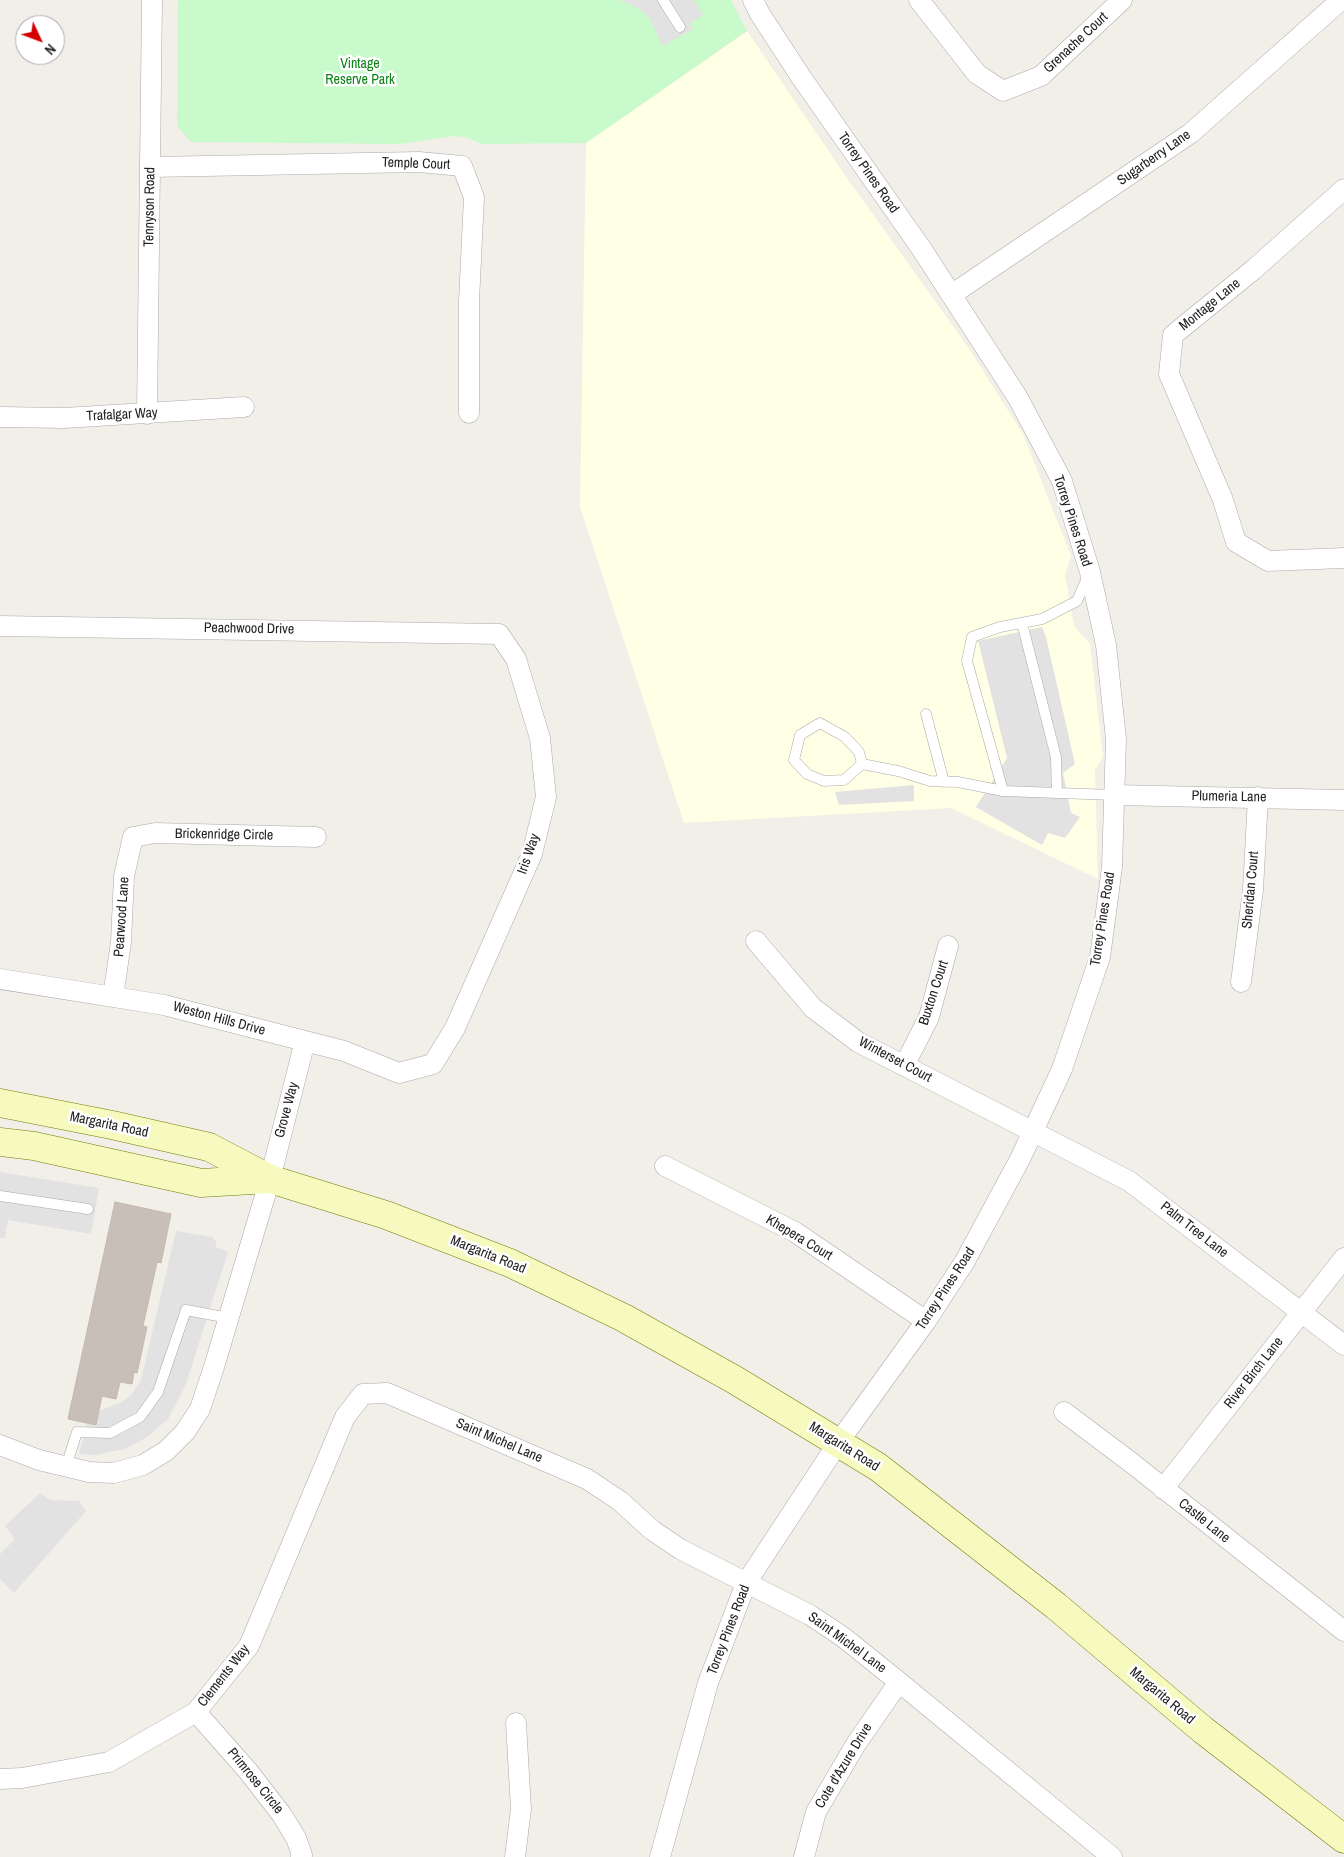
<!DOCTYPE html>
<html>
<head>
<meta charset="utf-8">
<style>
  body { margin:0 }
  #map { position:relative; width:1344px; height:1857px; overflow:hidden; background:#f2efe9; font-family:"Archivo Narrow",sans-serif }
  canvas { display:block }
  .north { position:absolute; left:15px; top:15px; width:50px; height:50px; box-sizing:border-box; background:#fff; border:1px solid #a7a7a7; border-radius:50%; rotate:133deg; font-size:14px; font-weight:700; line-height:20px; text-align:center; color:#222 }
  .north::after { content:''; display:block; margin:auto; width:18px; height:22px; background:#d40000; clip-path:polygon(50% 0,100% 100%,50% 72%,0 100%) }
</style>
</head>
<body>
<div id="map">
<canvas width="1344" height="1857"></canvas>
<div class="north">N</div>
</div>
<script>
const ctx = document.querySelector('canvas').getContext('2d');
ctx.lineJoin = 'round';
function fill(path, color) {
  ctx.fillStyle = color;
  ctx.fill(path, 'evenodd');
}
function shape(rows) {
  const path = new Path2D();
  for (const r of rows) {
    path.moveTo(r[0], r[1]);
    for (let i = 2; i < r.length; i += 2) path.lineTo(r[i], r[i + 1]);
  }
  return path;
}
function trace(path, color, width, dash) {
  ctx.strokeStyle = color;
  ctx.lineWidth = width;
  ctx.lineCap = dash ? 'butt' : 'round';
  ctx.setLineDash(dash || []);
  ctx.stroke(path);
}
function write(font, color, halo, rows, align = 'center') {
  ctx.font = font + ' "Archivo Narrow",sans-serif';
  ctx.lineWidth = 5;
  ctx.setLineDash([]);
  ctx.textBaseline = 'middle';
  ctx.strokeStyle = halo;
  ctx.fillStyle = color;
  for (const [text, x, y, turn = 0] of rows) {
    ctx.save();
    ctx.translate(x, y);
    ctx.rotate((+turn || 0) * Math.PI / 180);
    ctx.textAlign = isNaN(turn) ? turn : align;
    if (halo) ctx.strokeText(text, 0, 0);
    ctx.fillText(text, 0, 0);
    ctx.restore();
  }
}
fill(shape([
  [747,31,851,184,966,344,1023,434,1071,556,1065,575,1074,626,1090,644,1103,756,1095,770,1098,879,951,808,684,823,580,507,586,143]
]), '#ffffe5');
fill(shape([
  [178,0,731,0,747,31,586,143,482,144,468,138,453,136,400,144,191,142,177,126]
]), '#c8facc');
fill(shape([
  [618,0,694,0,703,15,690,23,693,29,663,46,649,18,642,11,628,3],
  [1042,627,1046,637,1075,764,1063,773,1071,813,1080,817,1065,838,1048,833,1042,845,976,807,1007,758,978,641],
  [914,785,914,801,839,805,835,792],
  [0,1172,99,1188,91,1234,8,1220,5,1238,0,1238],
  [176,1231,212,1237,216,1242,216,1247,228,1252,186,1384,168,1419,147,1437,125,1449,94,1455,79,1454,87,1424,96,1426,99,1411,122,1402,132,1394,141,1380],
  [40,1493,51,1500,79,1501,86,1511,14,1593,0,1579,0,1554,15,1539,5,1526]
]), '#e2e2e2');
const building = shape([
  [115,1202,171,1214,161,1263,157,1262,143,1326,147,1327,137,1373,134,1372,132,1384,120,1382,116,1399,102,1396,96,1425,68,1419,115,1202]
]);
fill(building, '#c7bfb8');
trace(building, '#c4b6ab', 1);
const service = shape([
  [663,0,680,27],
  [1088,576,1077,601,1042,619,1000,627,972,637,967,661,1003,791,1114,795],
  [1022,623,1056,757,1057,793],
  [926,714,944,782],
  [820,723,845,737,859,752,862,764,844,780,824,781,807,774,794,760,800,735,820,723],
  [862,764,898,771,930,781,958,782,1003,791],
  [0,1196,88,1209],
  [66,1467,77,1432,110,1433,140,1417,158,1392,186,1310,229,1318]
]);
const minor = shape([
  [919,0,977,74,1003,91,1041,76,1122,0],
  [151,167,419,162,462,166,474,197,469,301,469,413],
  [1344,189,1253,270,1173,335,1169,374,1223,500,1236,542,1268,561,1344,558],
  [951,295,1191,133,1341,0],
  [147,414,152,0],
  [0,417,64,418,244,407],
  [0,626,499,634,516,659,540,738,546,797,532,854,455,1028,433,1064,399,1073,344,1051,164,1005,0,979],
  [1114,795,1344,800],
  [756,941,813,1008,858,1042,1129,1181,1344,1345],
  [1241,982,1253,890,1258,797],
  [113,997,121,942,124,876,133,837,155,833,316,837],
  [904,1066,929,1017,948,946],
  [665,1166,795,1232,926,1321],
  [1064,1412,1133,1464,1344,1631],
  [0,1445,39,1460,89,1472,114,1473,143,1465,166,1451,185,1432,200,1409,214,1367,270,1179,305,1041],
  [1163,1489,1344,1258],
  [196,1712,248,1771,282,1815,296,1838,302,1855,301,1857],
  [0,1779,22,1778,109,1762,196,1712,249,1646,345,1417,363,1394,387,1393,587,1479,620,1501,652,1530,680,1549,810,1615,843,1637,899,1682,1112,1857],
  [515,1857,521,1809,516,1723],
  [660,1857,708,1683,746,1583,838,1443,926,1321,965,1261,1020,1159,1062,1069,1100,957,1112,867,1116,739,1106,645,1090,572,1062,481,1018,398,921,248,801,77,760,14,753,0],
  [804,1857,816,1812,856,1744,899,1682]
]);
const secondary = shape([
  [0,1103,112,1125,209,1147,270,1179,386,1215,510,1263,624,1318,735,1380,878,1467,1056,1606,1203,1730,1344,1839],
  [0,1142,34,1146,201,1183,269,1179]
]);
trace(service, '#a9a9a9', 11);
trace(minor, '#a9a9a9', 21);
trace(secondary, '#707d05', 29);
trace(service, '#fff', 10);
trace(minor, '#fff', 20);
trace(secondary, '#f7fabf', 28);
write('14px', '#222', '#fff', [
  ["Grenache Court",1076,43,-43],
  ["Sugarberry Lane",1154,158,-35],
  ["Temple Court",416,164,2],
  ["Torrey Pines Road",868,173,55],
  ["Tennyson Road",150,207,-89],
  ["Montage Lane",1210,305,-39],
  ["Trafalgar Way",122,415,-3],
  ["Torrey Pines Road",1072,521,72],
  ["Peachwood Drive",249,629,1],
  ["Plumeria Lane",1229,797,1],
  ["Brickenridge Circle",224,835,1],
  ["Iris Way",529,854,-71],
  ["Sheridan Court",1251,890,-85],
  ["Pearwood Lane",122,917,-86],
  ["Torrey Pines Road",1103,919,-81],
  ["Buxton Court",934,993,-72],
  ["Weston Hills Drive",219,1019,15],
  ["Winterset Court",895,1060,28],
  ["Grove Way",287,1110,-75],
  ["Margarita Road",109,1125,12],
  ["Palm Tree Lane",1194,1230,38],
  ["Khepera Court",799,1238,31],
  ["Margarita Road",488,1255,22],
  ["Torrey Pines Road",946,1289,-57],
  ["River Birch Lane",1254,1373,-52],
  ["Saint Michel Lane",499,1441,23],
  ["Margarita Road",844,1447,32],
  ["Castle Lane",1204,1521,39],
  ["Torrey Pines Road",729,1630,-69],
  ["Saint Michel Lane",847,1643,36],
  ["Clements Way",224,1676,-52],
  ["Margarita Road",1162,1696,40],
  ["Cote d'Azure Drive",844,1766,-59],
  ["Primrose Circle",255,1781,51]
]);
write('14px', '#0c8416', '#fff', [
  ["Vintage",360,64],
  ["Reserve Park",360,80]
]);
</script>
</body>
</html>
